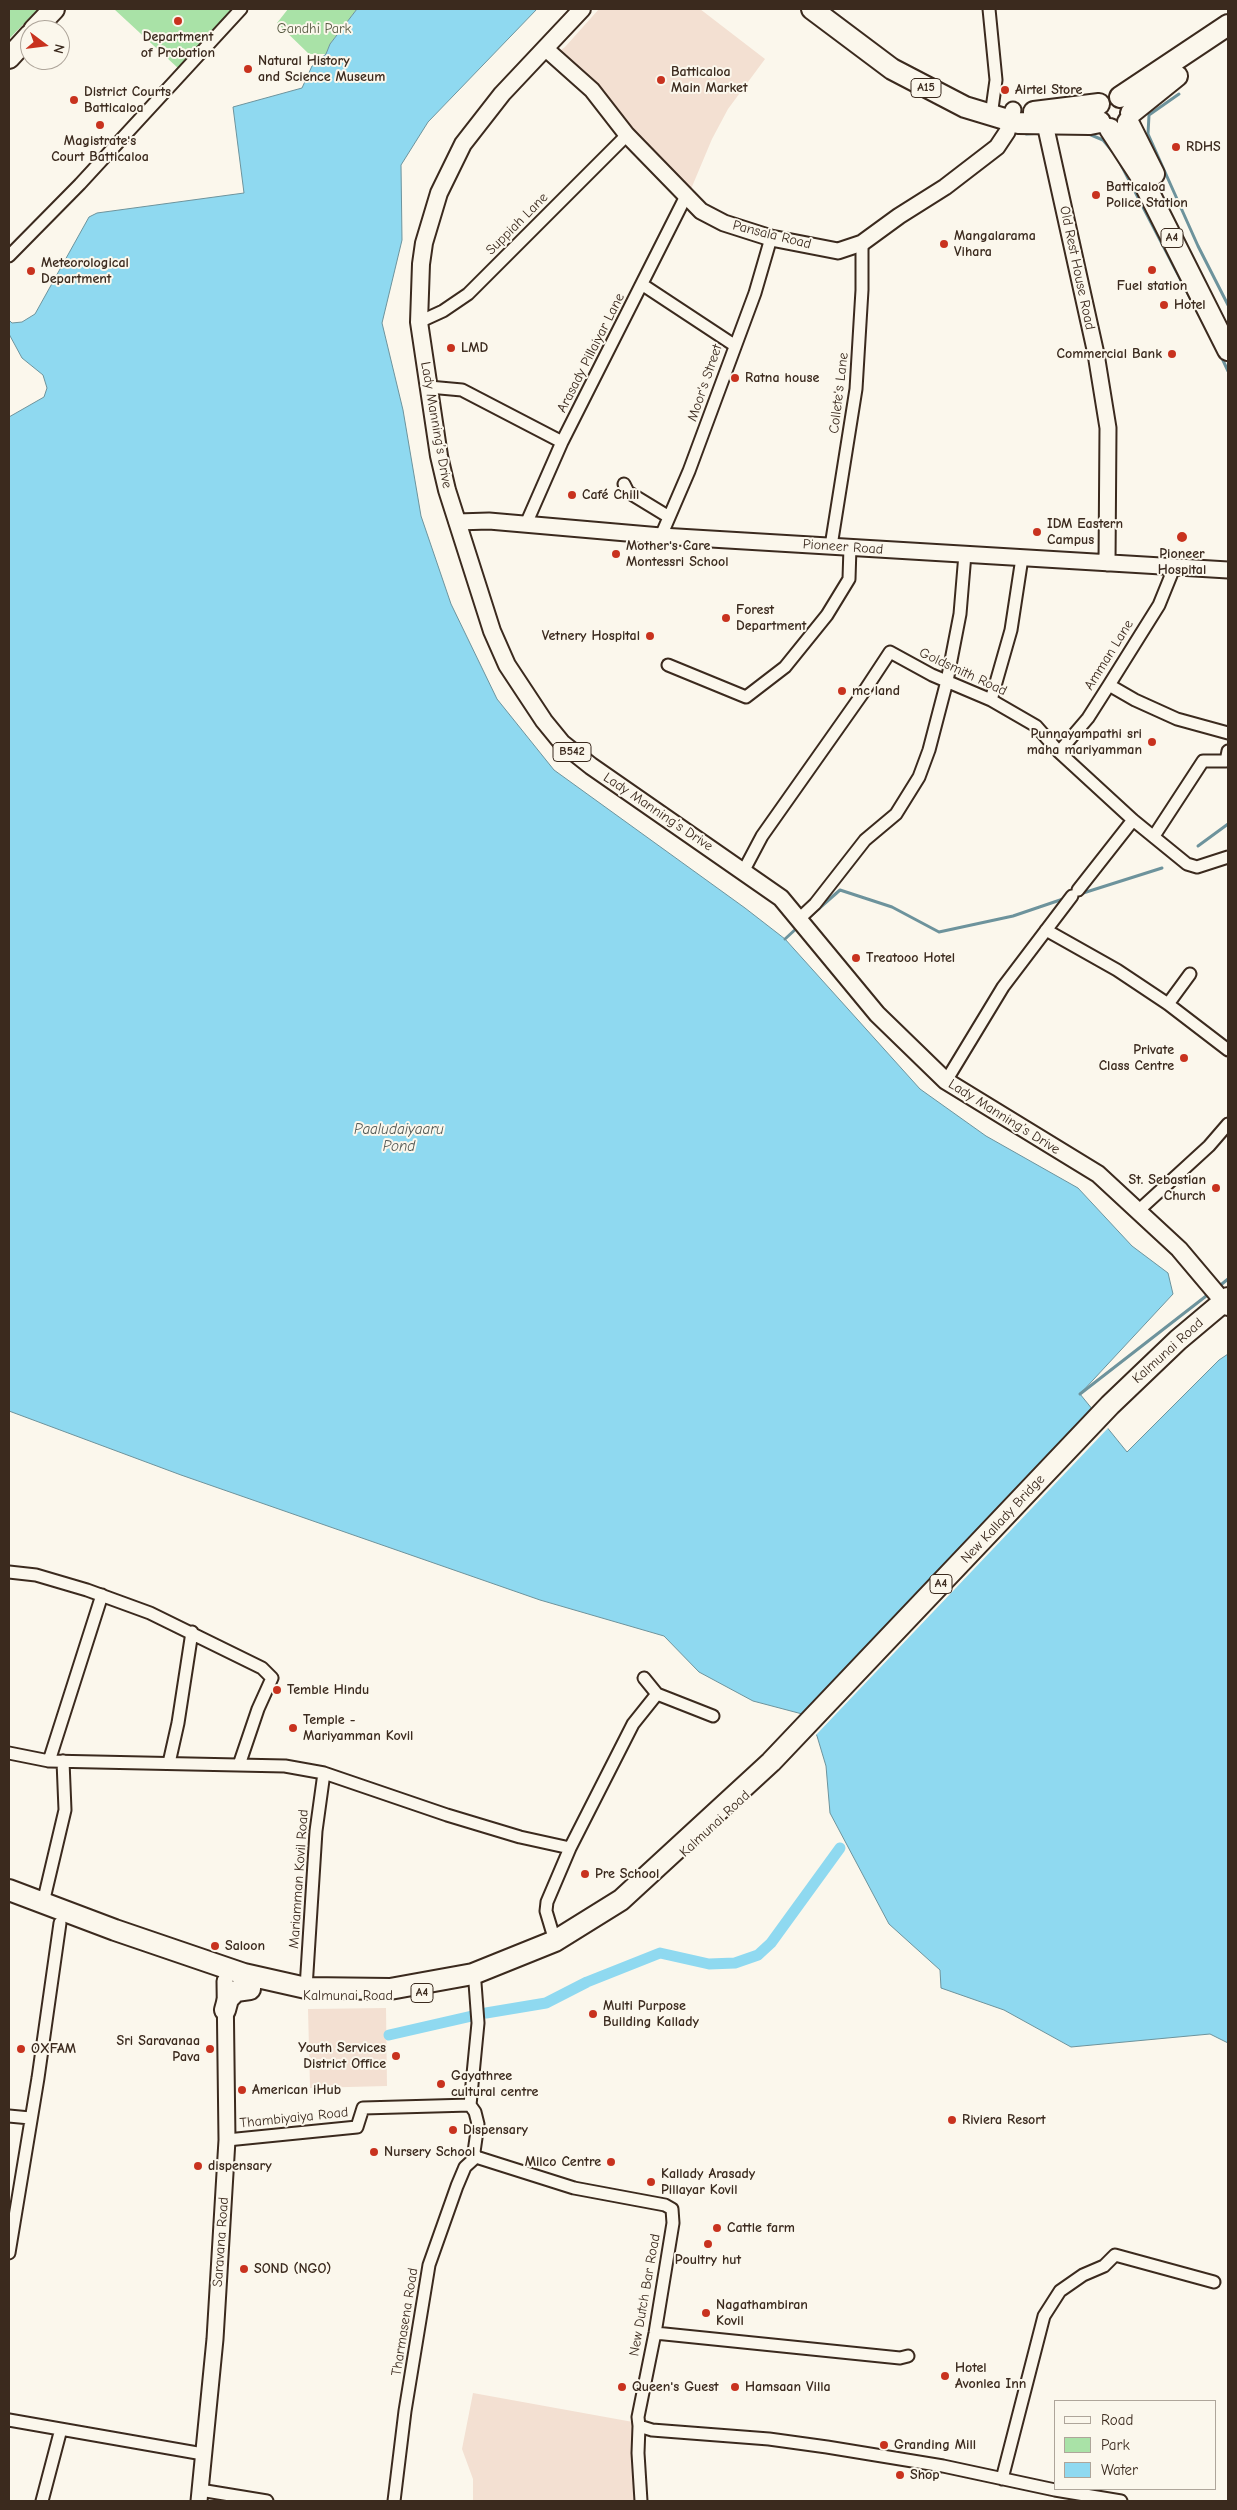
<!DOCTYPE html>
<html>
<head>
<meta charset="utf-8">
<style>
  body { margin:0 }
  #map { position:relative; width:1237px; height:2510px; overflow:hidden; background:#fbf7ec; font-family:"Comic Neue",sans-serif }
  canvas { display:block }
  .frame { position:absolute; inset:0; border:10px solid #3b2a1e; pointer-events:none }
  .legend { position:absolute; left:1054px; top:2400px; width:162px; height:90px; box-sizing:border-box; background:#fbf7ec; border:1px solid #aea59a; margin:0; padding:6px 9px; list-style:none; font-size:15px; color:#3b2a1e }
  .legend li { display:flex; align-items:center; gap:10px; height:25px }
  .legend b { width:25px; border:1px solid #aea59a }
  .north { position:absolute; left:20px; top:20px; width:50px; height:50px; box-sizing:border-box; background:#fbf7ec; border:1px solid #aea59a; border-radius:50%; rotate:105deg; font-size:14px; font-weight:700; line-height:20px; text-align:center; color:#3b2a1e }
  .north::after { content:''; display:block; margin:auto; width:18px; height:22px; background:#c8321e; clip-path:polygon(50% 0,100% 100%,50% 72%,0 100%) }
</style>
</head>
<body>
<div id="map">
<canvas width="1237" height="2510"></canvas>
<div class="frame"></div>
<ul class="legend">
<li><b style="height:6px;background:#fbf7ec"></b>Road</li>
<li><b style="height:14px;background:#a9e2a7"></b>Park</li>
<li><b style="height:14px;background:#8fd9f0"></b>Water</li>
</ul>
<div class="north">N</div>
</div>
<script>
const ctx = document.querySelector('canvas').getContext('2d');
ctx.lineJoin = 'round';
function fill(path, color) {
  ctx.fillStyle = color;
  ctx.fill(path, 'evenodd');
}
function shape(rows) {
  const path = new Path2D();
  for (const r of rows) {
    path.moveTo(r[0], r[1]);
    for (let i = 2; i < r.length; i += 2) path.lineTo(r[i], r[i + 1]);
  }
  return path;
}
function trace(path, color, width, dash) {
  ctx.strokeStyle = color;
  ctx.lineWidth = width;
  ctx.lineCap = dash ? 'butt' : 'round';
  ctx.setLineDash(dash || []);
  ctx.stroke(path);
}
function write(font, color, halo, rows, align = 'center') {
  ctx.font = font + ' "Comic Neue",sans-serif';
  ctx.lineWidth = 4;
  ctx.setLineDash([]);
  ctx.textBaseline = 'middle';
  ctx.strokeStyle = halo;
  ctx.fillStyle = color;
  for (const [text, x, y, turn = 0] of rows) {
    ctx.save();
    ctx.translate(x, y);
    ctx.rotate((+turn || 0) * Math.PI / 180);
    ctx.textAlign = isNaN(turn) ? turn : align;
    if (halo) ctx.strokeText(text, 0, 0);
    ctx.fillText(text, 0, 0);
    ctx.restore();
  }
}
fill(shape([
  [599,9,700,9,765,59,728,109,712,139,691,189,645,141,548,60,565,47],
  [386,2008,387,2086,310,2088,308,2009],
  [473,2393,633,2422,635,2501,473,2501,473,2479,462,2449]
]), '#f3e0d2');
fill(shape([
  [9,9,38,9,9,39],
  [114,9,233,9,179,69],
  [288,9,357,9,330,44,326,54,309,54,277,23]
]), '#a9e2a7');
const water = shape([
  [357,9,537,9,428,122,401,165,402,240,382,323,403,410,421,516,451,604,497,699,554,770,745,908,785,939,920,1089,986,1136,1078,1188,1132,1246,1168,1273,1173,1294,1080,1394,1127,1452,1219,1360,1228,1354,1228,2043,1210,2034,1071,2047,1004,2010,941,1988,940,1970,889,1924,830,1813,826,1766,817,1736,806,1715,753,1701,699,1672,664,1636,540,1600,181,1475,9,1411,9,417,44,397,47,388,43,375,22,358,9,334,9,320,12,323,22,322,35,314,89,217,97,213,244,193,233,107,302,88,312,66,326,54,330,44,357,9]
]);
fill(water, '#8fd9f0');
trace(water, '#6d939c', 1);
fill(shape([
  [1097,1411,1110,1426,815,1736,806,1719]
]), '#fbf7ec');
trace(shape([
  [1179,94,1149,115,1148,134,1198,246,1228,305],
  [1084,132,1103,140,1113,152],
  [1026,134,1042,133],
  [1118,159,1199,315],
  [1220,354,1228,371],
  [1198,846,1228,824],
  [1080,894,1162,868],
  [807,919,840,890,892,907,939,932,1013,916,1066,898],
  [785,939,798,927],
  [1217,1288,1228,1279],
  [1080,1394,1210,1293]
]), '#6d939c', 3);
trace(shape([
  [486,2013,546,2003,587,1982,660,1953,709,1964,735,1963,758,1955,771,1943,840,1848],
  [389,2035,472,2016]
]), '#8fd9f0', 11);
const street = shape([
  [989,9,996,80,991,116],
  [9,256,80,184,241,9],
  [643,285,734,345],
  [419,322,443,311,468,294,627,135],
  [429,387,462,390,562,442],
  [624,484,628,492,669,517],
  [526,524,562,442,686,196],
  [661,536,689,471,755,293,771,238],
  [831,546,856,389,862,290,862,243],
  [668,665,746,697,785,667,827,615,849,579,850,547],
  [1109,685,1135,700,1177,719,1228,733],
  [991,700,1011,630,1022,558],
  [1059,752,1088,718,1109,685,1159,605,1174,568],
  [1154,836,1203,761,1226,761,1228,751],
  [744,870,762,836,865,690,890,652,932,675,991,700,1036,726,1059,752,1133,820,1187,864,1197,867,1228,857],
  [1078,890,1133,820],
  [799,919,815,904,865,840,896,814,919,777,929,750,947,681,960,614,965,554],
  [1046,930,1117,970,1168,1004,1228,1050],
  [1168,1004,1190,974],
  [946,1081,1003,987,1072,896],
  [1138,1211,1209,1146,1228,1124],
  [9,1572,36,1575,87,1590,150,1613,262,1668,272,1678,258,1709,239,1765],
  [657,1694,713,1716],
  [9,1753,49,1761,285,1766,324,1773,447,1815,520,1837,570,1848,547,1902,546,1911,555,1941],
  [49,1761,102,1595],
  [169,1763,178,1723,192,1632],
  [570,1848,633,1724,657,1694,644,1678],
  [43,1903,65,1810,63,1761],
  [475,1983,478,2023,470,2105,475,2112,478,2124,474,2152,476,2157,574,2188,665,2205,672,2209,673,2223,655,2333,638,2417,639,2426,652,2430,769,2439,827,2447,943,2466,1055,2490,1121,2501],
  [306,1988,316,1831,324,1773],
  [9,2116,30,2118],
  [227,2140,357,2127,363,2108,470,2105],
  [9,2253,38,2078,60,1923],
  [655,2333,900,2358,908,2356],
  [9,2420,203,2454],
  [639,2426,638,2453,641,2501],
  [1002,2479,1044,2316,1060,2291,1083,2275,1104,2266,1115,2255,1214,2282],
  [200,2490,267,2501],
  [42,2501,61,2429],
  [394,2501,405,2411,429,2265,457,2186,465,2167,476,2157]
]);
const secondary = shape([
  [546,49,592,90,627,135,701,211,724,223,771,238,838,251,862,243,899,216,945,187,997,147,1007,132,1013,110],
  [1045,124,1096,354,1108,428,1107,563],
  [457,522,489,521,661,536,1228,570],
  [199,2501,215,2339,227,2140,225,1981]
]);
const primary = shape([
  [582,9,502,94,463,144,439,193,424,243,421,264,419,322,439,456,447,490,492,631,507,665,544,721,562,743,591,766,781,898,877,1014,946,1081,1098,1174,1179,1249,1228,1307]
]);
const highway = shape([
  [812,9,892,69,965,107,1018,123,1090,124,1100,122],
  [34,30,54,9],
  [9,58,30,35],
  [1120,97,1228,25],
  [1034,112,1099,104],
  [1131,113,1177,76],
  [1128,122,1154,174],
  [1110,129,1140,175,1228,350],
  [9,1890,115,1930,244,1974,306,1988,390,1989,473,1974,555,1941,621,1900,771,1762,1110,1405,1178,1340,1228,1298],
  [225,2010,228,1999,236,1991,250,1989]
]);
trace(street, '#3b2a1e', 15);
trace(secondary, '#3b2a1e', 19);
trace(primary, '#3b2a1e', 20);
trace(highway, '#3b2a1e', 24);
trace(street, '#fbf7ec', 11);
trace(secondary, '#fbf7ec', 15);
trace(primary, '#fbf7ec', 16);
trace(highway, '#fbf7ec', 20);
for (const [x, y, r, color] of [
  [178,21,5,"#c8321e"],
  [248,69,5,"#c8321e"],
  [661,80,5,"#c8321e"],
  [1005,90,5,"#c8321e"],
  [74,100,5,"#c8321e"],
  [100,125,5,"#c8321e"],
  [1176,147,5,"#c8321e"],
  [1096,195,5,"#c8321e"],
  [944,244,5,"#c8321e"],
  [1152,270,5,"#c8321e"],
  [31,271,5,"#c8321e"],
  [1164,305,5,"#c8321e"],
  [451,348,5,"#c8321e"],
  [1172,354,5,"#c8321e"],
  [735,378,5,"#c8321e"],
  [572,495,5,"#c8321e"],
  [1037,532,5,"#c8321e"],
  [1182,537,6,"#c8321e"],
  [616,554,5,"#c8321e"],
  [726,618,5,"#c8321e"],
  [650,636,5,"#c8321e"],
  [842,691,5,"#c8321e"],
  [1152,742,5,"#c8321e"],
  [856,958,5,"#c8321e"],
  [1184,1058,5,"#c8321e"],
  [1216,1188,5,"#c8321e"],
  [277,1690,5,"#c8321e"],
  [293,1728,5,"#c8321e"],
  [585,1874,5,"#c8321e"],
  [215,1946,5,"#c8321e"],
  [593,2014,5,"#c8321e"],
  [21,2049,5,"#c8321e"],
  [210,2049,5,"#c8321e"],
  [396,2056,5,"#c8321e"],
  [441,2084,5,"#c8321e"],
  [242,2090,5,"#c8321e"],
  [952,2120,5,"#c8321e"],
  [453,2130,5,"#c8321e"],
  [374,2152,5,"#c8321e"],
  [611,2162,5,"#c8321e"],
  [198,2166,5,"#c8321e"],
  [651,2182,5,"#c8321e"],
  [717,2228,5,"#c8321e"],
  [708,2244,5,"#c8321e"],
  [244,2269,5,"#c8321e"],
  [706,2313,5,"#c8321e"],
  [945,2376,5,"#c8321e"],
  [622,2387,5,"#c8321e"],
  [735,2387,5,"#c8321e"],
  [884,2445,5,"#c8321e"],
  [900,2475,5,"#c8321e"]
]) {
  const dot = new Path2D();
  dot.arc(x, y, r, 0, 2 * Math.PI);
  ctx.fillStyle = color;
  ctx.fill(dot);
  trace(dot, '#fbf7ec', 2);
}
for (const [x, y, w] of [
  [926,88,30],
  [1172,238,22],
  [572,752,38],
  [941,1584,22],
  [422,1993,22]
]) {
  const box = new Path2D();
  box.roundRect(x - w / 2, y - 9.5, w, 19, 4);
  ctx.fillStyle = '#fbf7ec';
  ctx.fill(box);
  trace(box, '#3b2a1e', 1);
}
write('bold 12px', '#3b2a1e', null, [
  ["A15",926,88],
  ["A4",1172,238],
  ["B542",572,752],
  ["A4",941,1584],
  ["A4",422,1993]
]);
write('14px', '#565840', '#fbf7ec', [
  ["Gandhi Park",314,29]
]);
write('bold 14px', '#3b2a1e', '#fbf7ec', [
  ["Department",178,37,"center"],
  ["of Probation",178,53,"center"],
  ["Natural History",258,61],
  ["and Science Museum",258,77],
  ["Batticaloa",671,72],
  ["Main Market",671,88],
  ["Airtel Store",1015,90],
  ["District Courts",84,92],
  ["Batticaloa",84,108],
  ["Magistrate's",100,141,"center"],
  ["Court Batticaloa",100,157,"center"],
  ["RDHS",1186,147],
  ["Batticaloa",1106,187],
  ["Police Station",1106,203],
  ["Mangalarama",954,236],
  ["Vihara",954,252],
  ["Meteorological",41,263],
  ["Department",41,279],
  ["Fuel station",1152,286,"center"],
  ["Hotel",1174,305],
  ["LMD",461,348],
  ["Commercial Bank",1162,354,"right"],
  ["Ratna house",745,378],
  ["Café Chill",582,495],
  ["IDM Eastern",1047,524],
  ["Campus",1047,540],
  ["Mother's Care",626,546],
  ["Montessri School",626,562],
  ["Pioneer",1182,554,"center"],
  ["Hospital",1182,570,"center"],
  ["Forest",736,610],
  ["Department",736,626],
  ["Vetnery Hospital",640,636,"right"],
  ["mc land",852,691],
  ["Punnayampathi sri",1142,734,"right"],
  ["maha mariyamman",1142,750,"right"],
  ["Treatooo Hotel",866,958],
  ["Private",1174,1050,"right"],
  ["Class Centre",1174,1066,"right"],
  ["St. Sebastian",1206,1180,"right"],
  ["Church",1206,1196,"right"],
  ["Temble Hindu",287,1690],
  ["Temple -",303,1720],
  ["Mariyamman Kovil",303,1736],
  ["Pre School",595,1874],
  ["Saloon",225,1946],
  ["Multi Purpose",603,2006],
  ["Building Kallady",603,2022],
  ["Sri Saravanaa",200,2041,"right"],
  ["Pava",200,2057,"right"],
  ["Youth Services",386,2048,"right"],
  ["District Office",386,2064,"right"],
  ["OXFAM",31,2049],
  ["Gayathree",451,2076],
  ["cultural centre",451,2092],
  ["American iHub",252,2090],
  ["Riviera Resort",962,2120],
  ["Dispensary",463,2130],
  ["Nursery School",384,2152],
  ["Milco Centre",601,2162,"right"],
  ["dispensary",208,2166],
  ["Kallady Arasady",661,2174],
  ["Pillayar Kovil",661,2190],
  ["Cattle farm",727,2228],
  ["Poultry hut",708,2260,"center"],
  ["SOND (NGO)",254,2269],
  ["Nagathambiran",716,2305],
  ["Kovil",716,2321],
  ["Hotel",955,2368],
  ["Avonlea Inn",955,2384],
  ["Queen's Guest",632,2387],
  ["Hamsaan Villa",745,2387],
  ["Granding Mill",894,2445],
  ["Shop",910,2475]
], 'left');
write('14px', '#3b2a1e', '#fbf7ec', [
  ["Suppiah Lane",517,224,-45],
  ["Pansala Road",772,235,14],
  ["Old Rest House Road",1077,268,78],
  ["Arasady Pillaiyar Lane",591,353,-63],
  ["Moor's Street",705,383,-71],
  ["Collete's Lane",839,393,-83],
  ["Lady Manning’s Drive",436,425,80],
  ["Pioneer Road",843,547,4],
  ["Amman Lane",1109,655,-58],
  ["Goldsmith Road",963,672,25],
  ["Lady Manning’s Drive",658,812,34],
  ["Lady Manning’s Drive",1004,1117,32],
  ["Kalmunai Road",1168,1351,-42],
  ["New Kallady Bridge",1003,1519,-47],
  ["Kalmunai Road",715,1824,-43],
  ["Mariamman Kovil Road",299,1879,-86],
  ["Kalmunai Road",348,1996],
  ["Thambiyaiya Road",294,2118,-6],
  ["Saravana Road",221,2242,-86],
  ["New Dutch Bar Road",645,2295,-80],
  ["Tharmasena Road",405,2322,-81]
]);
write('italic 15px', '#505652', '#fbf7ec', [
  ["Paaludaiyaaru",399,1130],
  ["Pond",399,1147]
]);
</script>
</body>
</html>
